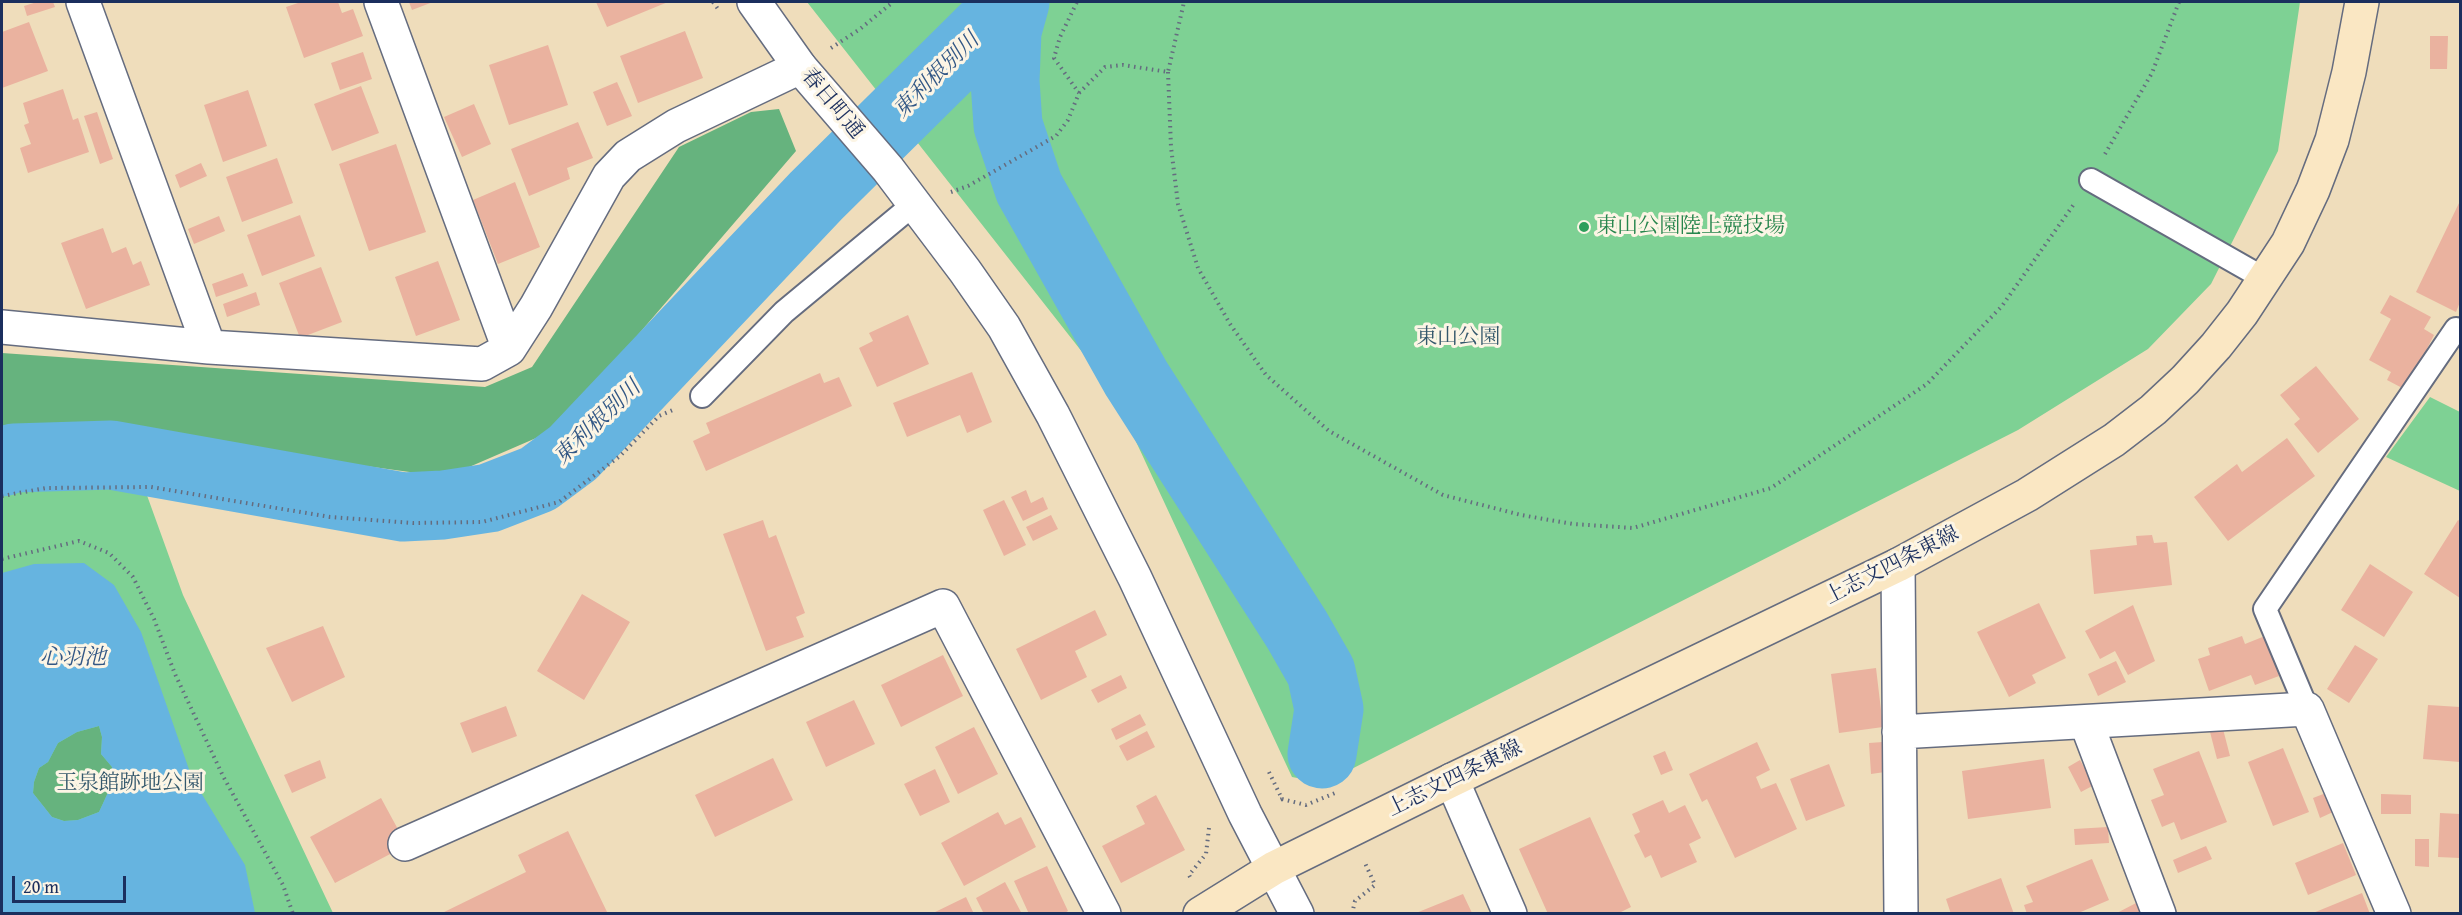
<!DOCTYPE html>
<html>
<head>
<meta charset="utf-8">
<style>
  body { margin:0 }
  #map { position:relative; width:2462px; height:915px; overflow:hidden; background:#efddbb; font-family:"Gentium Book Plus",serif }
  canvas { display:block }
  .frame { position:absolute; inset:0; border:3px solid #1b2f5e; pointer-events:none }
  .scale { position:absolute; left:12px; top:876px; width:114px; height:27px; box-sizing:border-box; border:3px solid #1b2f5e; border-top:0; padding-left:8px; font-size:18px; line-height:21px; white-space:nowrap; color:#1b2f5e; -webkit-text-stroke:4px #fcf5e5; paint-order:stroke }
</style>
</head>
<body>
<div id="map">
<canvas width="2462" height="915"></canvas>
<div class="frame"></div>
<div class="scale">20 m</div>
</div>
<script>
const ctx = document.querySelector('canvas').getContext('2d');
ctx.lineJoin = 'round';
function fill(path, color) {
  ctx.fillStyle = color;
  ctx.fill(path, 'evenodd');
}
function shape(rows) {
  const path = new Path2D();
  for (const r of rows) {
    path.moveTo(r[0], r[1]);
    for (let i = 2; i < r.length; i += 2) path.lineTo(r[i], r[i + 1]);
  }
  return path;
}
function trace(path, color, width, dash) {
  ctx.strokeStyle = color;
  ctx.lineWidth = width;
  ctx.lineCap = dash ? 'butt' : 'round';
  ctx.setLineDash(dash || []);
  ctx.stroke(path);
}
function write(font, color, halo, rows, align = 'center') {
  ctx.font = font + ' "Gentium Book Plus","Noto Serif JP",serif';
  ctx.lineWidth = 6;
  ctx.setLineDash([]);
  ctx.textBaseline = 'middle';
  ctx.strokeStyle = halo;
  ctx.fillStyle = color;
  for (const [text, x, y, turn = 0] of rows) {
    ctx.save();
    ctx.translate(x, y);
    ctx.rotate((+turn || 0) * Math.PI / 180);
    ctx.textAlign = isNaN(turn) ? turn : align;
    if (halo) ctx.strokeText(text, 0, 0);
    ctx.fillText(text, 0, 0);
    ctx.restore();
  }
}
fill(shape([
  [807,2,2300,2,2278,151,2211,284,2148,349,2018,430,1324,783,1292,777,1112,390],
  [2430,397,2460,412,2460,491,2386,457],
  [58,474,140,476,183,595,333,913,2,914,2,485]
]), '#7ed194');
fill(shape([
  [779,109,796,151,557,429,446,477,132,434,2,441,2,353,485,387,532,367,679,147,751,112],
  [99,726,102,737,101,754,112,767,111,786,99,812,78,820,64,821,52,817,33,793,34,782,39,768,48,762,58,743,77,732]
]), '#66b37e');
fill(shape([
  [84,563,114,585,141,632,192,778,245,865,255,913,2,913,2,573,34,564],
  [99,726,102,737,101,754,112,767,111,786,99,812,78,820,64,821,52,817,33,793,34,782,39,768,48,762,58,743,77,732]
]), '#66b4e0');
trace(shape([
  [1015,2,1007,31,1005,81,1008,125,1029,188,1136,378,1297,630,1321,672,1329,709,1322,754],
  [2,462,14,458,111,455,403,507,443,505,489,498,538,479,573,453,816,196,1012,2]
]), '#66b4e0', 69);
fill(shape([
  [37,2,53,2,55,7,27,16,24,6],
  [301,2,338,2,342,13,353,9,363,36,304,58,286,7],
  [409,2,433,2,412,10],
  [596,2,668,2,607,27],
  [29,22,48,71,2,88,2,32],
  [685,31,703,78,638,103,620,56],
  [2430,36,2448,36,2447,69,2430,69],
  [548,45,568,105,509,125,489,65],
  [363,52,372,79,340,90,331,63],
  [617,82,632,116,607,126,593,92],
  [361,86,379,133,332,151,314,104],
  [63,89,73,120,78,118,89,152,28,173,20,148,31,144,24,125,29,123,23,103],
  [248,90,267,146,223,162,204,105],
  [474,104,491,144,462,157,444,117],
  [97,112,113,159,100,164,84,116],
  [578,122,593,158,567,168,570,179,529,196,511,149],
  [396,144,426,232,369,251,339,164],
  [277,158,293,203,242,222,226,177],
  [201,163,207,176,180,188,175,175],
  [515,182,540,247,498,264,473,200],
  [2460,201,2460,302,2456,312,2416,292],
  [300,215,315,256,262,276,247,235],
  [219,216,225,231,194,244,188,229],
  [103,228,112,253,126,247,133,265,141,261,150,285,86,309,61,243],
  [438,261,460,320,416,336,395,277],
  [321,267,342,322,300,338,279,283],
  [243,273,248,286,216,297,212,284],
  [256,292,260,305,227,317,223,304],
  [2390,295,2431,317,2424,329,2434,335,2406,390,2387,380,2391,372,2369,360,2391,319,2380,313],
  [908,315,929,364,877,387,859,348,873,341,869,333],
  [2316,366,2359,419,2318,453,2294,424,2300,419,2280,395],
  [972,372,992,422,967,433,960,415,907,437,893,403],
  [820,373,824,383,839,377,852,406,706,471,693,441,710,433,706,423],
  [2287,438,2315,476,2228,541,2194,497,2237,464,2242,472],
  [1026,490,1031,503,1043,497,1048,509,1023,521,1011,497],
  [1004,500,1026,545,1004,556,983,510],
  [1051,515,1058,529,1033,541,1026,527],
  [763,520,769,538,776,535,805,613,796,617,804,637,766,651,723,534],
  [2458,520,2460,521,2460,598,2424,574],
  [2152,535,2154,543,2167,542,2172,585,2094,594,2090,550,2137,545,2136,536],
  [2370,564,2413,592,2384,637,2341,610],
  [582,594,630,622,584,700,537,671],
  [2039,603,2066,658,2032,675,2036,683,2009,697,1977,632],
  [2133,605,2155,661,2128,675,2115,651,2100,659,2085,631],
  [1095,610,1107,635,1075,651,1087,677,1041,700,1016,649],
  [323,626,345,677,292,702,266,648],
  [2242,636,2245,644,2265,636,2279,676,2255,685,2251,675,2209,691,2198,659,2210,655,2208,648],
  [2355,645,2378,659,2349,703,2327,689],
  [943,655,963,696,901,727,881,685],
  [2116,661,2126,682,2098,696,2088,674],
  [1876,668,1883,727,1839,733,1831,674],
  [1121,675,1127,688,1098,703,1091,690],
  [854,700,875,744,826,767,806,722],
  [2428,705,2460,707,2460,762,2423,759],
  [506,706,517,736,472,753,460,723],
  [1140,714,1146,725,1116,740,1111,729],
  [974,727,998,774,958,794,935,747],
  [2223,729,2230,756,2217,759,2210,732],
  [1147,731,1155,747,1127,761,1119,746],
  [1757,742,1770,770,1756,777,1761,789,1776,783,1797,829,1735,858,1707,799,1702,802,1689,774],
  [1883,742,1885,772,1871,774,1869,743],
  [2283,748,2309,812,2273,826,2248,762],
  [1665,751,1673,770,1661,775,1653,756],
  [2199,751,2227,822,2181,840,2174,822,2162,827,2151,800,2164,795,2153,769],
  [773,758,793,800,715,837,695,795],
  [2044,759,2051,808,1968,819,1962,771],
  [320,760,326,778,292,793,284,775],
  [2080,760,2094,785,2081,792,2068,767],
  [1829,764,1845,806,1806,821,1790,779],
  [935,769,950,802,920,816,904,784],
  [2326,793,2333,812,2320,818,2313,798],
  [2381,794,2411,795,2411,814,2381,814],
  [1156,795,1185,850,1121,883,1102,846,1145,824,1136,806],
  [381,798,400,833,388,839,394,852,335,883,310,837],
  [1663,800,1669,813,1685,805,1701,838,1689,844,1697,862,1661,878,1651,855,1645,858,1634,835,1640,832,1632,814],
  [998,812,1005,825,1021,817,1036,847,964,886,941,843],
  [2440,813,2460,814,2460,858,2438,857],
  [1590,817,1631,907,1617,914,1548,914,1519,849],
  [2108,827,2109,843,2075,845,2074,829],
  [568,831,608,914,440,914,526,872,518,855],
  [2415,839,2429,839,2429,867,2415,866],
  [2343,843,2356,875,2308,895,2295,863],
  [2206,846,2212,859,2178,873,2173,860],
  [2092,859,2109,900,2076,914,2027,914,2024,905,2033,902,2026,886],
  [1047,866,1068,911,1063,914,1029,914,1014,881],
  [2001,878,2014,914,1951,914,1946,899],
  [1005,882,1022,914,984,914,976,898],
  [2362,893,2370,914,2313,914,2313,913],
  [1463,894,1472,913,1416,913],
  [966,897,974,914,931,914],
  [2138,902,2144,914,2115,914]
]), '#eab29f');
const service = shape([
  [2091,180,2265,279],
  [702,396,784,312,914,204],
  [2307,709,2265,609,2456,329]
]);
const minor = shape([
  [83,2,209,347],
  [381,2,509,349],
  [2,327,209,347,482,364,509,349,536,307,609,176,628,156,676,126,800,67],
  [1898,565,1901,914],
  [2086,722,2159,914],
  [1899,732,2307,709,2394,914],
  [1452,780,1510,914],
  [405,844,943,606,1104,914]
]);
const tertiary = shape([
  [754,2,800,67,888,169,965,271,1004,327,1053,415,1135,578,1245,814,1297,914]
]);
const secondary = shape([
  [1200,914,1274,868,1452,780,1898,565,2027,495,2114,440,2153,410,2185,380,2216,346,2242,313,2288,243,2313,190,2332,140,2349,72,2362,2]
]);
trace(service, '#656c7f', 26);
trace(minor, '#656c7f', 36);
trace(tertiary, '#656c7f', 36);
trace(secondary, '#656c7f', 36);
trace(shape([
  [713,2,718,9],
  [831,48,860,29,893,2],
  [1168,72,1171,147,1178,204,1198,268,1230,324,1266,375,1329,431,1443,495,1521,515,1573,524,1633,528,1771,488,1927,384,2002,306,2074,204],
  [1079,93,1105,67,1123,65,1168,72,1184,2],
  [2105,154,2152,73,2179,2],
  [951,192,968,186,1056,136,1068,120,1079,93,1054,58,1060,37,1077,2],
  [2,496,46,488,151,487,330,517,413,523,482,522,559,502,620,456,659,416,675,409],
  [2,559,79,541,109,553,133,577,154,619,175,674,223,776,283,885,293,914],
  [1269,772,1282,799,1277,801],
  [1282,799,1306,805,1335,793,1336,796],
  [1190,877,1189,875,1206,854,1209,828],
  [1352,914,1355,901,1375,885,1365,863]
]), '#656c7f', 4, [1.5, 4.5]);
trace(service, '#fff', 22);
trace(minor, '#fff', 33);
trace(tertiary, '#fff', 33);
trace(secondary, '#fae7c3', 33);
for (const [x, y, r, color] of [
  [1584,227,6,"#2e9e5b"]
]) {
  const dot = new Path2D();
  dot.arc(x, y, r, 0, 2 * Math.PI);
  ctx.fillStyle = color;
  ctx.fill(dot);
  trace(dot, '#fcf5e5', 2);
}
write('21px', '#1b2f5e', '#fcf5e5', [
  ["春日町通",832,104,50],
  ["上志文四条東線",1892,566,-27],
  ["上志文四条東線",1455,779,-26]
]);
write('21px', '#27864d', '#fcf5e5', [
  ["東山公園陸上競技場",1596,227]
], 'left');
write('21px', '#34586c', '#fcf5e5', [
  ["東山公園",1458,338],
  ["玉泉館跡地公園",130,784]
]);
write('italic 22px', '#325785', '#fcf5e5', [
  ["東利根別川",937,76,-45],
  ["東利根別川",598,423,-44],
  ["心羽池",73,658]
]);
</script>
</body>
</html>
